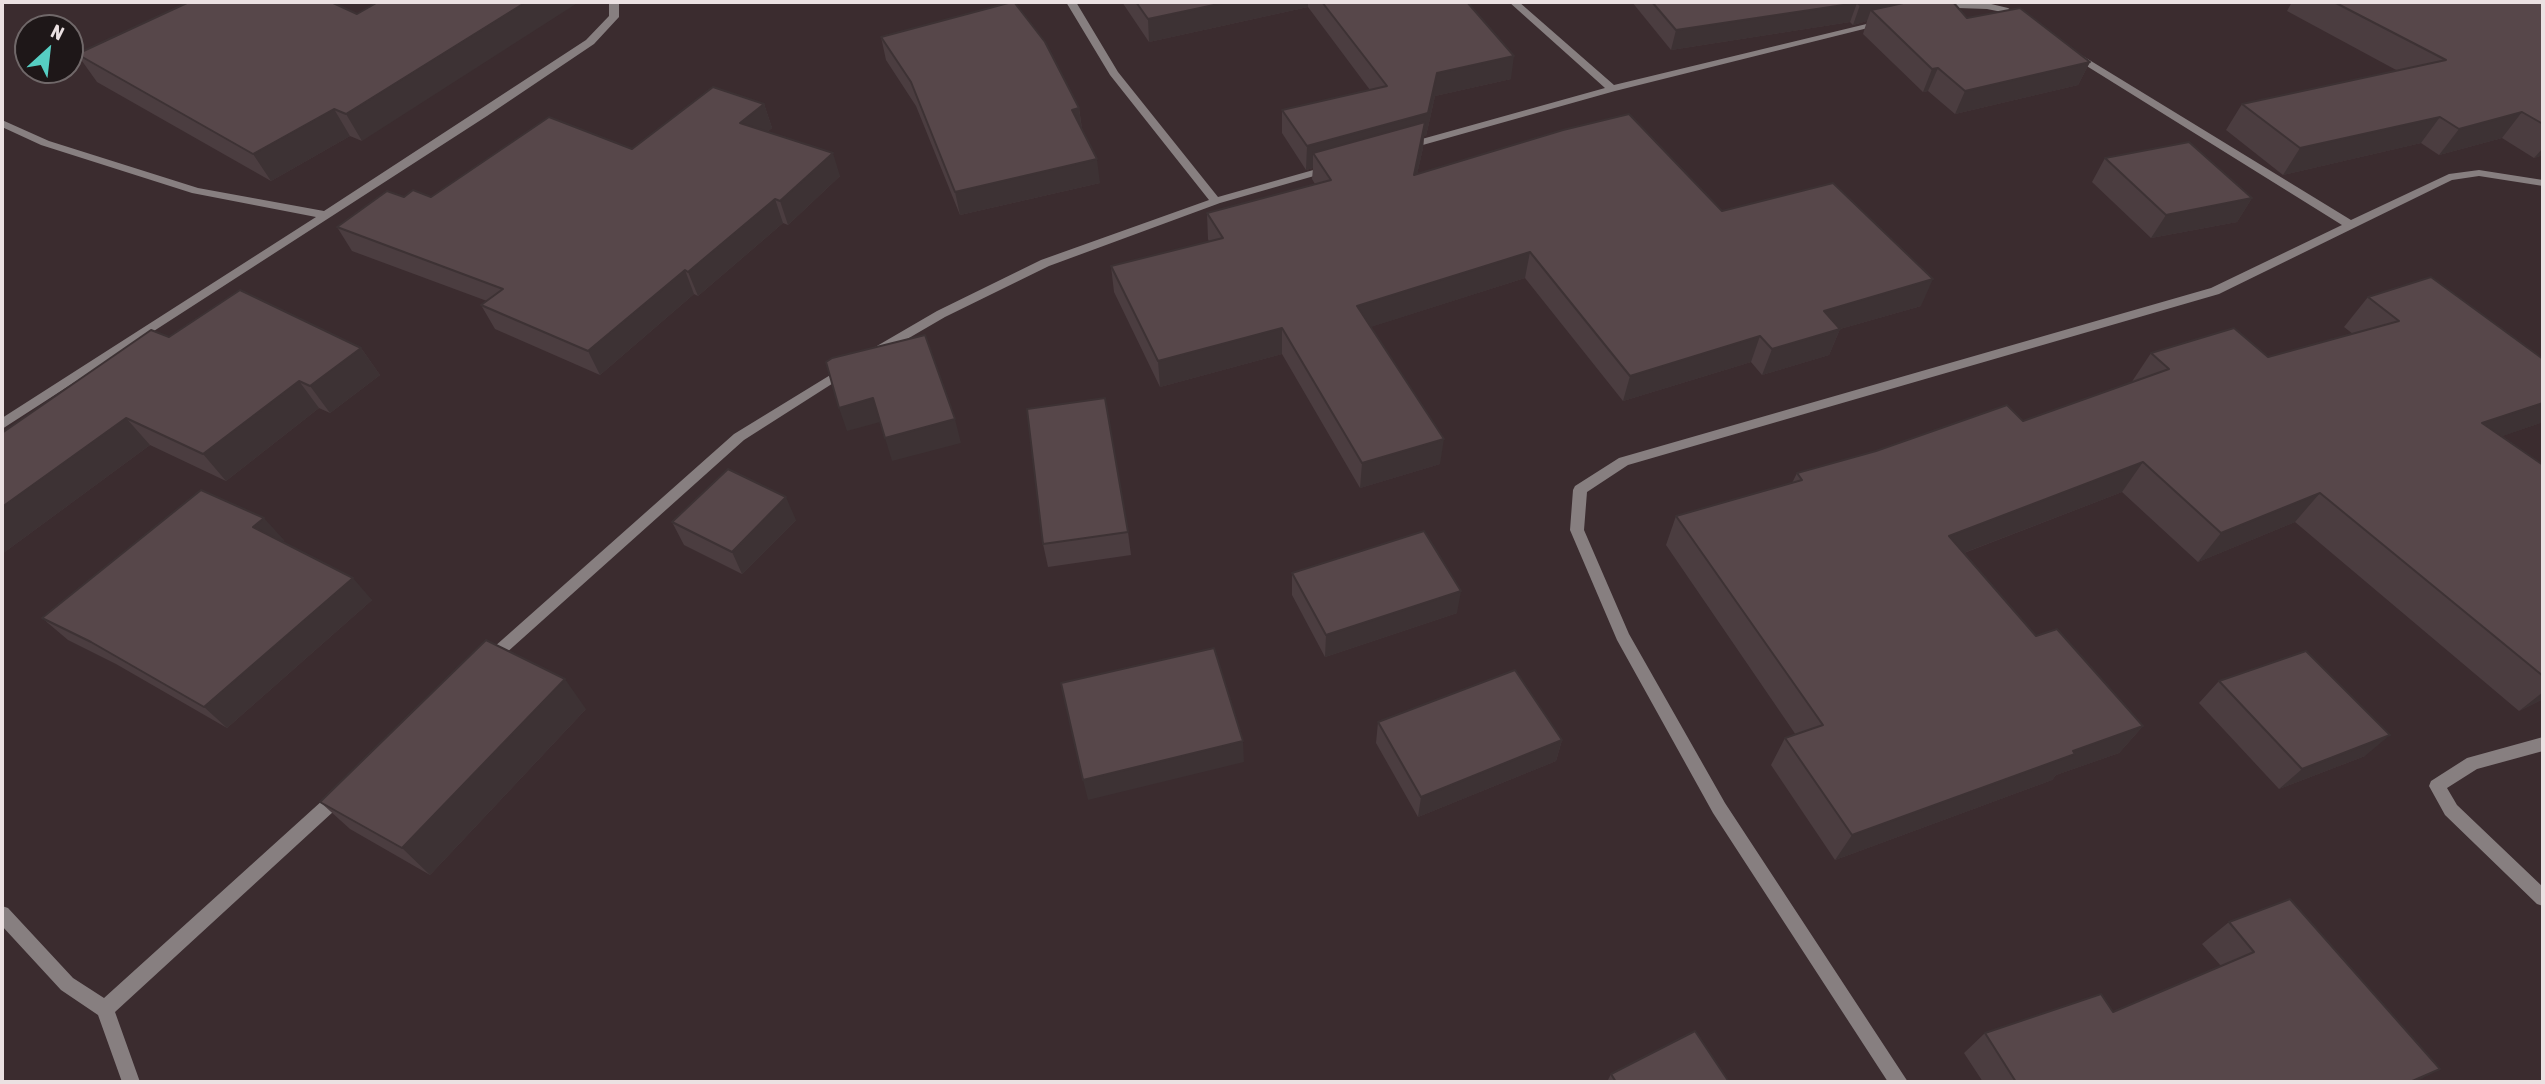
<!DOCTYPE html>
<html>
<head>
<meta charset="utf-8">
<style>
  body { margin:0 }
  #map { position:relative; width:2545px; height:1084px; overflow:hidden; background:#3b2c2f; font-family:"Asap Condensed",sans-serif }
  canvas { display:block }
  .frame { position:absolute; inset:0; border:4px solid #ebe1e2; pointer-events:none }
  .north { position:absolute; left:14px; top:14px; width:70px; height:70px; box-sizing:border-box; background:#1e1718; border:2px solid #706869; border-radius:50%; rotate:27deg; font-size:19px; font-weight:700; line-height:28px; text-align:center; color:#ebe1e2 }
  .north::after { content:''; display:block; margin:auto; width:24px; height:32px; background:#56cec3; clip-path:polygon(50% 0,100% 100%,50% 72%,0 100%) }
</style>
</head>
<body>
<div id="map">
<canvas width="2545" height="1084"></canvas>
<div class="frame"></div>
<div class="north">N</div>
</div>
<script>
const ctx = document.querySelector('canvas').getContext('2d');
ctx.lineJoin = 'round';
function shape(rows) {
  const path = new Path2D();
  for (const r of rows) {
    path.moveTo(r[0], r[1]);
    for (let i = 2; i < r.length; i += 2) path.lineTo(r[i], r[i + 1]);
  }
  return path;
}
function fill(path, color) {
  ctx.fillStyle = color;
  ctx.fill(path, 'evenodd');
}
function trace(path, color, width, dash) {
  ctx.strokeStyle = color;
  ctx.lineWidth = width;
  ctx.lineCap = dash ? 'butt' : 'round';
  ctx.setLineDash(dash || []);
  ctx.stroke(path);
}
fill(shape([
  [609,2,619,2,619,17,594,44,487,116,2,429,2,418,316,217,192,193,41,145,2,127,2,120,49,141,198,188,324,211,586,40,609,16,609,2],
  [1066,2,1076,2,1118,72,1218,197,1331,165,1336,168,1335,170,1220,203,1049,266,945,317,878,356,870,356,868,353,870,350,937,311,1041,260,1209,200,1110,75,1066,2],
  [1509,2,1519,2,1614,85,1883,20,1888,23,1615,91,1412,148,1404,148,1404,144,1605,88,1509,2],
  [1958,2,1987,3,2008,8,2026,20,2018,22,2002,12,1987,9,1958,8,1940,13,1935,10,1958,2],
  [2073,50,2351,220,2449,174,2479,170,2543,180,2543,186,2479,176,2452,180,2219,294,1628,465,1587,492,1584,530,1629,634,1725,803,1908,1082,1888,1082,1713,813,1617,640,1570,530,1573,490,1575,486,1619,458,2211,288,2342,225,2069,55,2069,51,2073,50],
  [845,366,851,370,849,373,744,440,495,663,490,665,485,663,483,659,485,655,734,434,845,366],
  [2543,737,2543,751,2477,769,2447,788,2457,805,2543,887,2543,906,2537,904,2445,815,2429,786,2431,781,2467,758,2543,737],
  [340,788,346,790,348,795,346,800,115,1012,140,1082,122,1082,98,1015,61,990,2,926,2,906,8,908,73,978,104,998,334,790,340,788]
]), '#877f80');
fill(shape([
  [331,2,362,141,350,136,271,181,97,82,77,54],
  [1122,2,1467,2,1511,79,1435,96,1426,136,1424,136,1423,148,1417,174,1722,211,1921,306,1840,329,1829,355,1762,375,1751,362,1623,401,1525,278,1370,327,1440,464,1360,488,1282,354,1160,387,1114,292,1111,266,1209,242,1208,239,1207,213,1315,184,1312,179,1313,168,1306,170,1282,133,1282,110,1370,90,1308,7,1149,42],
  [1632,2,1953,2,1967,18,2090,62,2078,85,1955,114,1928,91,1923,92,1863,34,1867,21,1853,25,1850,22,1671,50],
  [2292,2,2543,2,2543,155,2534,158,2502,138,2439,155,2421,143,2283,175,2226,130,2242,104,2398,71,2287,11],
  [881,37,1079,108,1082,129,1100,183,960,215,916,106,886,60],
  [764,104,772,128,767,132,840,176,788,225,783,223,698,296,694,294,600,375,495,329,481,305,487,301,352,251,337,227,404,197,431,197,632,149],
  [2105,158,2252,198,2237,222,2151,238,2092,182],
  [2368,297,2543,359,2543,422,2502,436,2543,465,2543,699,2519,711,2295,522,2198,562,2122,492,1964,553,2036,636,2143,726,2119,753,2056,775,2052,780,1835,860,1771,765,1785,738,1796,735,1666,545,1676,516,1792,483,1797,473,2023,421,2131,383,2151,353,2268,357,2353,334,2344,327],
  [169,337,361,348,380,375,330,413,319,408,226,481,150,445,2,554],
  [796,520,742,574,684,545,672,522],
  [1128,532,1131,555,1048,567,1043,544],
  [284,540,282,542,372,600,227,728,116,664,68,640,42,618],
  [1292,573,1457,613,1325,657,1292,595],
  [2219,681,2365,756,2279,789,2199,703],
  [586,709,430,875,350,829,320,802],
  [1378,722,1562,740,1556,761,1418,817,1376,743],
  [2229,922,2416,1082,1983,1082,1964,1053,1985,1033,2113,1012,2221,966,2202,944],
  [1611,1074,1729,1082,1607,1082]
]), '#4b3d40');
fill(shape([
  [526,2,579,2,362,141,346,114],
  [1228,2,1308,2,1308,7,1149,42,1148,19],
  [1876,2,1930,2,1871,10,1867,21,1853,25,1860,5],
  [1857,3,1850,22,1671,50,1676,30],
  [1514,56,1511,79,1435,96,1426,136,1424,136,1423,148,1411,202,1313,153,1313,168,1306,170,1307,146,1437,73],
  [2090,62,2078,85,1955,114,1965,91],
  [1938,68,1928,91,1923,92,1932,69],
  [764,104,772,128,748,147,740,123],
  [1079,108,1082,132,1072,110],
  [334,109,350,136,271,181,253,154],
  [2522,112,2502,138,2439,155,2459,129],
  [2440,117,2421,143,2283,175,2300,148],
  [2543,148,2543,155,2534,158],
  [833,153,840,176,788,225,780,201],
  [1097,159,1100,183,960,215,955,192],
  [2252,198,2237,222,2151,238,2166,215],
  [775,199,783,223,698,296,688,272],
  [1530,252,1525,278,1355,332,1357,306],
  [685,270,694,294,600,375,588,351],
  [1933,279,1921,306,1840,329,1829,355,1762,375,1772,349,1824,311],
  [1282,328,1282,354,1160,387,1158,361],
  [1760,336,1751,362,1623,401,1630,376],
  [361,348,380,375,330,413,310,386],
  [299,381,319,408,226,481,203,454],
  [873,398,880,422,847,431,839,408],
  [2543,403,2543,422,2454,453,2482,423],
  [126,418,150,445,2,554,2,507],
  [955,419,961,443,892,461,885,438],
  [1444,439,1440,464,1360,488,1362,463],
  [2143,462,2122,492,1932,565,1949,536],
  [2320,493,2295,522,2198,562,2221,533],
  [786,497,796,520,742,574,732,552],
  [264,518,284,540,273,549,253,527],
  [353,578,372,600,227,728,204,707],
  [1461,591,1457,613,1325,657,1326,635],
  [565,679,586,709,430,875,402,848],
  [2543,692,2543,699,2519,711],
  [2143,726,2119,753,2056,775,2052,780,1835,860,1852,835,2073,751],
  [2390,735,2365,756,2279,789,2302,769],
  [1562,740,1556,761,1418,817,1421,797],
  [1243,741,1244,762,1088,800,1083,780],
  [2440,1069,2416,1082,2410,1082]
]), '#3d3234');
const building = shape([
  [189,2,331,2,357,14,378,2,526,2,346,114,334,109,253,154,77,54,189,2],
  [1012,2,1014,2,1045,42,1079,108,1072,110,1097,159,955,192,911,82,881,37,1012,2],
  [1136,2,1228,2,1148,19,1136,2],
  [1322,2,1467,2,1514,56,1437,73,1428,113,1307,146,1282,110,1387,86,1322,2],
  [1652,2,1876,2,1860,5,1857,3,1676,30,1652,2],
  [1908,2,1953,2,1967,18,2020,8,2090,62,1965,91,1938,68,1932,69,1871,10,1908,2],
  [2334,2,2543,2,2543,124,2522,112,2459,129,2440,117,2300,148,2242,104,2446,60,2334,2],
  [713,87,764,104,740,123,833,153,780,201,775,199,688,272,685,270,588,351,481,305,503,289,337,227,387,191,404,197,413,190,431,197,549,117,632,149,713,87],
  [1629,114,1722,211,1833,183,1933,279,1824,311,1840,329,1772,349,1760,336,1630,376,1530,252,1357,306,1444,439,1362,463,1282,328,1158,361,1111,266,1223,238,1207,213,1331,180,1313,153,1425,122,1414,175,1563,130,1629,114],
  [2189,142,2252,198,2166,215,2105,158,2189,142],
  [2431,277,2543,359,2543,403,2482,423,2543,465,2543,676,2320,493,2221,533,2143,462,1949,536,2036,636,2057,629,2143,726,2073,751,2075,754,1852,835,1785,738,1823,725,1676,516,1802,480,1797,473,1876,451,2007,405,2023,421,2169,369,2151,353,2234,328,2268,357,2399,321,2368,297,2431,277],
  [240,290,361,348,310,386,299,381,203,454,126,418,2,507,2,433,151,330,169,337,240,290],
  [925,335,955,419,885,438,873,398,839,408,826,362,832,358,925,335],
  [1105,398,1128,532,1043,544,1027,409,1105,398],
  [728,469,786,497,732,552,672,522,728,469],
  [201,490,264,518,253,527,353,578,204,707,91,642,42,618,201,490],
  [1424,531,1461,591,1326,635,1292,573,1424,531],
  [486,640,565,679,402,848,320,802,486,640],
  [1214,648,1243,741,1083,780,1061,683,1214,648],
  [2306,651,2390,735,2302,769,2219,681,2306,651],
  [1515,670,1562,740,1421,797,1378,722,1515,670],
  [2290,899,2440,1069,2410,1082,2016,1082,1985,1033,2101,994,2113,1012,2254,952,2229,922,2290,899],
  [1695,1031,1729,1082,1616,1082,1611,1074,1695,1031]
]);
fill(building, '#57474a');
trace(building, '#3d3234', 2);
</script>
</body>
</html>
